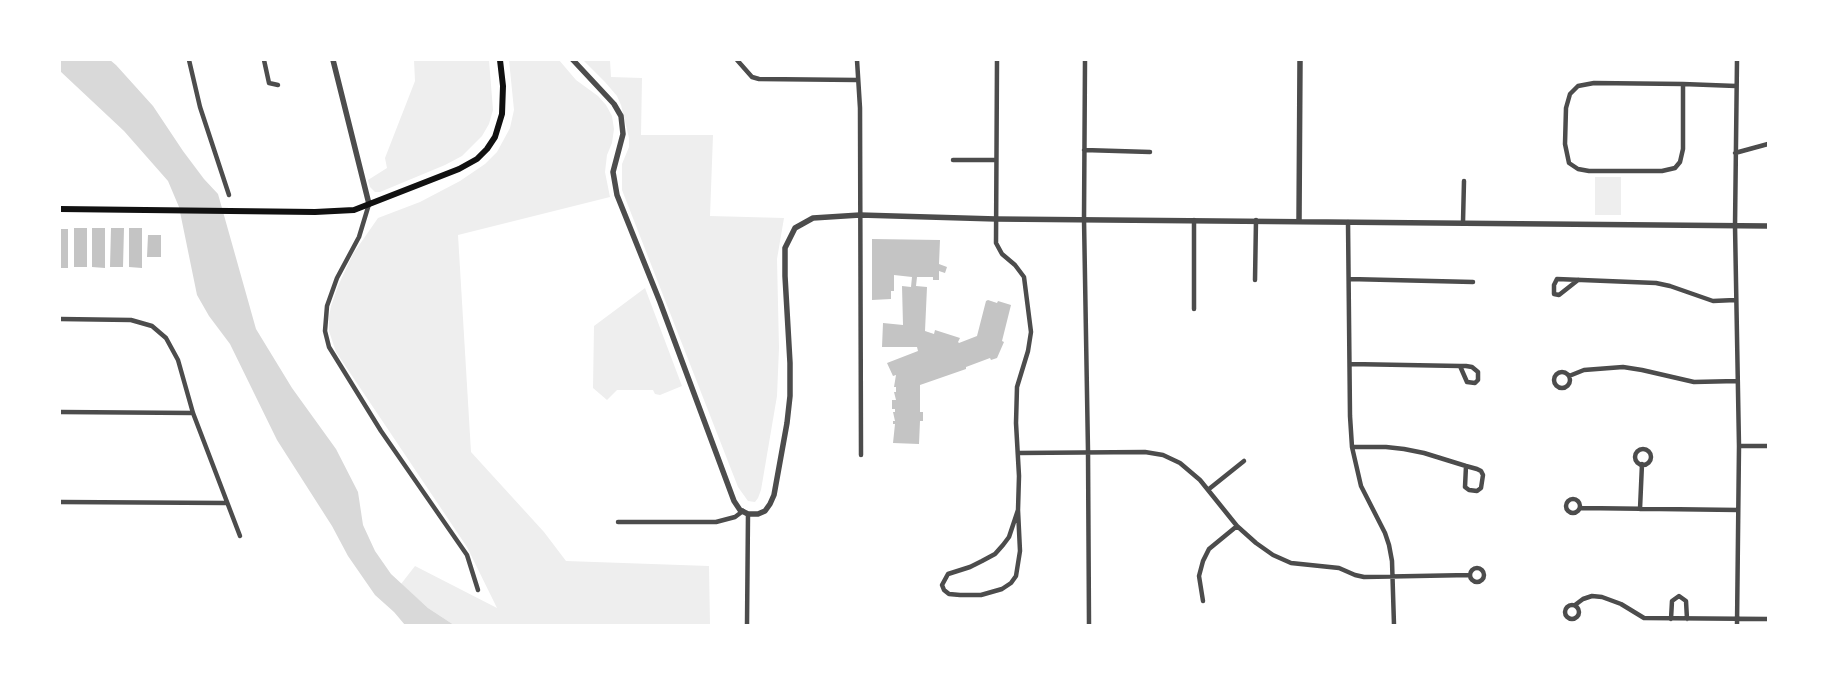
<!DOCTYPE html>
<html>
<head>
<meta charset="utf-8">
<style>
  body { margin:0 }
  #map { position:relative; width:1828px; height:685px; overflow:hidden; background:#fff; font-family:Rubik,sans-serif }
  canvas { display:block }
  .frame { position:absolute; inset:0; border:61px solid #fff; pointer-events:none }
</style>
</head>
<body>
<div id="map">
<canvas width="1828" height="685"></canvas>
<div class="frame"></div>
</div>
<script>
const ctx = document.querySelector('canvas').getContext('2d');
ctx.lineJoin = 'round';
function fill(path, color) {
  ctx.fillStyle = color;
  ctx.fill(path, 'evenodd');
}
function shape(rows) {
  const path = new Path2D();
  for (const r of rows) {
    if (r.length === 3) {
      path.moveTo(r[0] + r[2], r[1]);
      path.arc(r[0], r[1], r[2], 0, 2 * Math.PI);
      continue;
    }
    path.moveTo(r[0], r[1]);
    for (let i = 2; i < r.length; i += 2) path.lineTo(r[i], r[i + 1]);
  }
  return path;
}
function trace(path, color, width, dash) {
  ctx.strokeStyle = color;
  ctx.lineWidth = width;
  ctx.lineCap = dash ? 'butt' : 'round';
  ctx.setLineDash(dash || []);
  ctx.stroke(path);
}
fill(shape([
  [414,60,489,60,493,110,489,124,482,136,462,156,445,165,380,192,375,192,370,187,368,180,387,168,385,158,415,81],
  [509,60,559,60,576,80,598,96,606,105,612,116,614,129,612,143,607,155,605,172,610,197,458,235,471,452,544,532,566,561,709,566,710,625,454,625,428,608,401,584,415,566,497,608,467,547,336,352,329,331,329,317,331,306,338,286,353,254,378,218,420,202,460,181,485,164,497,152,510,128,514,110],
  [583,60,610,60,611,77,642,78,641,135,713,135,710,216,784,218,777,259,779,348,777,396,761,490,758,498,755,502,748,501,738,487,622,190,622,164,629,147,629,138,621,105,617,96,605,82],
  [1595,177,1621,177,1621,215,1595,215],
  [645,288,682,386,660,395,655,394,653,390,617,390,607,400,593,388,594,326]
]), '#eee');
fill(shape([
  [60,60,110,60,116,65,153,106,183,151,204,179,218,194,256,329,292,388,336,449,358,492,363,525,375,551,391,574,428,608,454,625,405,625,394,612,375,595,348,556,332,526,277,440,230,344,209,316,197,295,179,207,168,181,124,131,60,71]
]), '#d9d9d9');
fill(shape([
  [74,228,87,228,87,267,74,267],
  [92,228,105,228,105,268,92,267],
  [111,228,124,228,123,267,110,267],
  [129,228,142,228,142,268,129,267],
  [60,229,68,229,68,268,60,268],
  [148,235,161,235,161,257,147,257],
  [872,239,940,240,939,264,947,267,945,273,939,271,939,280,933,280,933,277,917,277,916,286,927,287,925,331,934,334,935,330,960,338,958,342,959,343,977,336,986,301,988,300,997,303,998,301,1011,305,1002,341,1004,342,997,358,991,360,990,358,966,367,966,369,920,385,920,412,923,412,923,421,920,421,919,444,893,443,895,424,893,424,893,421,895,421,893,412,895,412,895,409,892,409,892,400,896,400,894,392,896,392,896,387,894,387,896,375,893,376,887,363,918,351,917,347,882,347,883,323,903,325,902,286,911,287,912,277,894,275,894,291,891,291,891,299,872,300]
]), '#c4c4c4');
trace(shape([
  [189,60,200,107,229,195],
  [264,60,269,83,278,85],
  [737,60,752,77,759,79,857,80],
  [857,60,860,108,861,455],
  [997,60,996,243,1002,254,1015,265,1024,277,1031,332,1028,351,1017,387,1016,423,1019,476,1018,510,1009,537,1003,545,995,554,982,561,970,567,948,574,942,585,944,590,949,594,960,595,981,595,1002,589,1011,583,1016,576,1020,551,1018,510],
  [1085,60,1084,219,1088,451,1089,625],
  [1737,60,1735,226,1739,446,1737,625],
  [1683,84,1683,149,1680,162,1675,168,1662,171,1589,171,1578,169,1569,163,1565,144,1566,108,1570,94,1578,86,1594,83,1683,84,1736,86],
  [1084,150,1150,152],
  [1735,153,1768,144],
  [953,160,996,160],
  [369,204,359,237,337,278,327,306,325,331,329,347,381,431,467,555,478,590],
  [1348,222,1350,416,1352,447,1361,486,1385,533,1389,545,1392,561,1394,625],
  [1463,222,1464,181],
  [1349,279,1473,282],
  [1255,280,1256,220],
  [1578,280,1559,295,1554,294,1554,285,1557,279,1656,283,1670,286,1713,301,1735,300],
  [1194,309,1194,220],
  [60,319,131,320,152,326,166,338,178,360,193,413,240,536],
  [1350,364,1460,366,1466,366,1472,367,1478,372,1478,380,1475,383,1467,382,1460,366],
  [1562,380,8],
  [1569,376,1584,370,1623,367,1642,370,1694,382,1737,381],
  [60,412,193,413],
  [1739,446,1768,446],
  [1352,447,1386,447,1404,449,1424,453,1466,466,1477,469,1481,471,1483,475,1481,488,1477,491,1469,490,1465,487,1466,466],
  [1643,457,8],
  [1018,453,1145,452,1163,455,1180,463,1200,480,1237,526,1256,543,1273,555,1291,563,1339,568,1355,575,1364,577,1470,575],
  [1209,489,1244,461],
  [1573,506,7],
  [60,502,226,503],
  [1581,508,1738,510],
  [1640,509,1642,464],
  [618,522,716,522,735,517,743,511],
  [1477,575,7],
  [1203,601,1199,576,1203,561,1209,549,1237,526],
  [1572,612,7],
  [1575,605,1583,599,1592,596,1602,597,1621,604,1644,618,1768,619],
  [1671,619,1672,601,1679,596,1686,601,1687,619],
  [747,625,748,514]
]), '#4c4c4c', 4.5);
trace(shape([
  [333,60,369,204],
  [573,60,614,104,621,116,623,134,613,172,617,195,660,302,734,501,740,510,748,514,758,514,765,511,770,504,774,495,787,423,790,396,790,363,785,276,785,248,795,228,813,218,860,215,996,219,1768,226],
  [1299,221,1300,60]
]), '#4c4c4c', 5.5);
trace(shape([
  [60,209,315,212,354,210,459,169,477,159,487,149,495,137,502,114,503,86,500,60]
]), '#111', 6);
</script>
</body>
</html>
